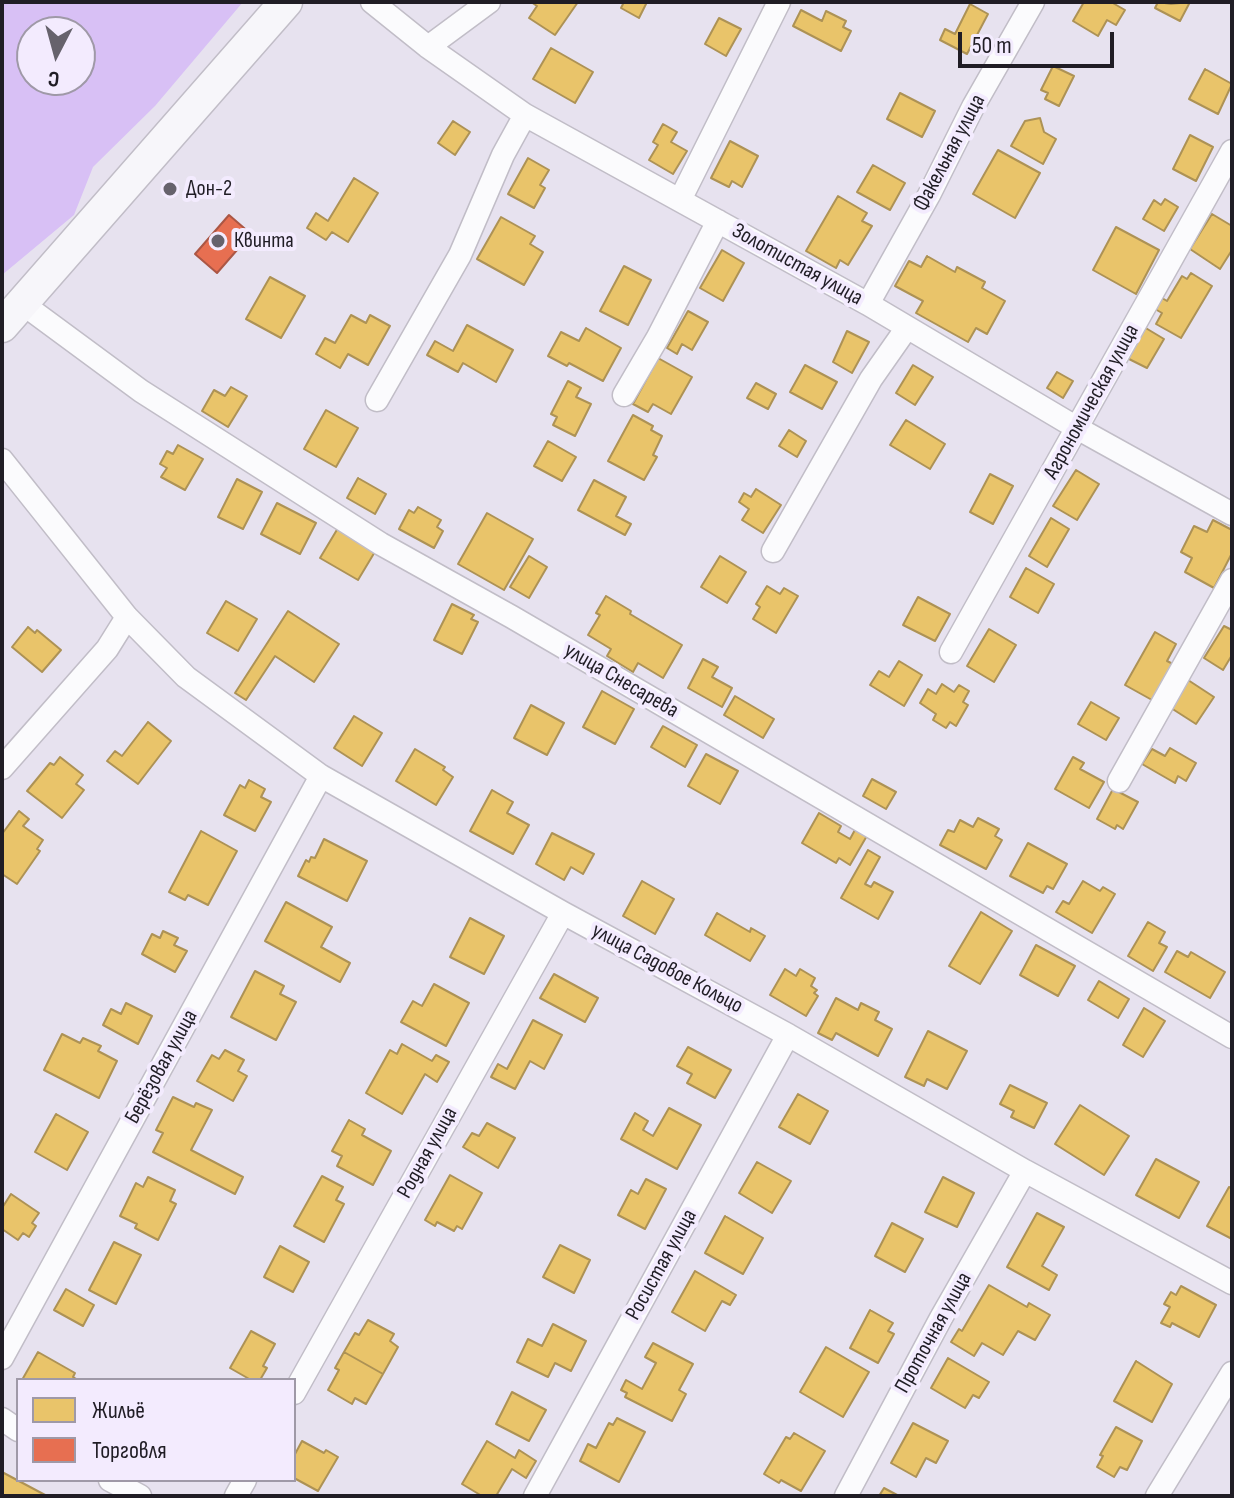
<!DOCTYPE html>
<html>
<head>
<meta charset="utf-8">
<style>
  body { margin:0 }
  #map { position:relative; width:1234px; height:1498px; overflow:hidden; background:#e7e2ef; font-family:"Sofia Sans Condensed",sans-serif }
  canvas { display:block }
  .frame { position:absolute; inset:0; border:4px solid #201d25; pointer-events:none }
  .legend { position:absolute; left:16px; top:1378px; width:280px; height:104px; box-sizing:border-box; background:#f3ebfe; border:2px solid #9f99a7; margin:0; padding:10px 14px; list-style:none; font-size:24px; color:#201d25 }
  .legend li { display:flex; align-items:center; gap:16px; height:40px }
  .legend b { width:40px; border:2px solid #9f99a7 }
  .north { position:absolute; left:16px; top:16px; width:80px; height:80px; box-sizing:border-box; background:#f3ebfe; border:2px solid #9f99a7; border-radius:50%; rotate:186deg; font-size:22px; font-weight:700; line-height:32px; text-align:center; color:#201d25 }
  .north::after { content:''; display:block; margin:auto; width:28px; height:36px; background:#66626c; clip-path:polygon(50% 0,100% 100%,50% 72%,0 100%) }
  .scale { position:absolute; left:958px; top:32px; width:156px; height:36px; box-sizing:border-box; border:4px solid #201d25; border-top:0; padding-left:10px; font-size:24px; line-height:28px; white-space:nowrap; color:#201d25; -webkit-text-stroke:6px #f3ebfe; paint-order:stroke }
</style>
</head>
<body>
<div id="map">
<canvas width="1234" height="1498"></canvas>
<div class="frame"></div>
<ul class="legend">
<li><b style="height:22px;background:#e9c46a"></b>Жильё</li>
<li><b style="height:22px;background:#e76f51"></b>Торговля</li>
</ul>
<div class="north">С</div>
<div class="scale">50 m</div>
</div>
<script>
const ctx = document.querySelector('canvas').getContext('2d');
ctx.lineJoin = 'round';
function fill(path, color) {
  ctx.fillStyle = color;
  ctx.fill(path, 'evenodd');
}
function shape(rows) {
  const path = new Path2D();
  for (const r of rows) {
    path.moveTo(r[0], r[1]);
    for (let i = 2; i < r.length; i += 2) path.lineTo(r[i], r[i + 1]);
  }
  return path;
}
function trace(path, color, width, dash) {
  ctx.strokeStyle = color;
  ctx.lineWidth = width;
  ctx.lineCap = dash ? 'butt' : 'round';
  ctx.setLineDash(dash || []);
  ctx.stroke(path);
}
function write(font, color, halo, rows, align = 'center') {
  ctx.font = font + ' "Sofia Sans Condensed",sans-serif';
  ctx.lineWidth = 8;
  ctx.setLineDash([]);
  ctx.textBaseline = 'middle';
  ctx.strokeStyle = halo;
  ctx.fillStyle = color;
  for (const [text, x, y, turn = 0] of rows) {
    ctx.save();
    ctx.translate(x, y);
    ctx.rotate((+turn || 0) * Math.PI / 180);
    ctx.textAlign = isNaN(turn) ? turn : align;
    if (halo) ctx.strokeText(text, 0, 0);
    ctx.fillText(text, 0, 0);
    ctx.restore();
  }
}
fill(shape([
  [2,2,243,2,155,106,93,167,74,215,2,275],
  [32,32,80,32,80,80,32,80]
]), '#d8c0f5');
const homes = shape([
  [531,2,578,2,555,35,529,18,537,6,531,2],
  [624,2,647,2,639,18,621,8,624,2],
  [1084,2,1111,2,1125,10,1116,25,1107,20,1098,36,1073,21,1084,2],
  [1158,2,1171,4,1190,2,1180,21,1155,8,1158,2],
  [970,4,988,14,967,54,940,40,945,29,955,34,970,4],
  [801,10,822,21,826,11,846,21,843,27,851,31,841,51,793,26,801,10],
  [719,18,741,29,726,56,705,44,719,18],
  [551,48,593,72,575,103,533,79,551,48],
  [1053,66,1074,76,1059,106,1045,99,1048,93,1041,90,1053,66],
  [1205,69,1232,84,1218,114,1189,99,1205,69],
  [900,93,935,111,922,137,887,119,900,93],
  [1040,118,1044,132,1056,139,1043,164,1011,146,1025,121,1040,118],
  [453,121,470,132,455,155,438,143,453,121],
  [663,124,677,132,671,142,687,151,673,174,649,160,658,145,653,142,663,124],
  [1190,135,1213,147,1196,181,1173,169,1190,135],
  [730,141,758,156,742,187,732,181,729,187,711,178,730,141],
  [998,150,1040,173,1015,218,973,194,998,150],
  [528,158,549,170,540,185,545,188,534,208,508,194,528,158],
  [873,165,905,183,890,210,857,192,873,165],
  [354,178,378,193,348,242,332,232,326,240,307,228,316,213,328,221,354,178],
  [838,196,867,213,862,221,872,226,848,265,840,260,836,268,806,251,838,196],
  [1165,199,1178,207,1164,231,1143,219,1154,200,1161,205,1165,199],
  [1212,214,1232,226,1232,250,1220,269,1190,249,1212,214],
  [501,217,535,236,530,244,543,252,524,285,477,259,501,217],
  [1116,227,1159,250,1136,294,1093,270,1116,227],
  [722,250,744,263,723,301,700,288,722,250],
  [927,256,955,272,957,267,985,282,982,288,1005,301,987,334,976,328,968,342,916,313,923,301,895,286,909,261,921,267,927,256],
  [624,266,651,280,628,325,600,311,624,266],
  [1191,273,1212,286,1181,338,1156,324,1162,313,1155,309,1162,298,1167,301,1182,276,1187,279,1191,273],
  [270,277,305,296,281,338,246,319,270,277],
  [688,311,708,322,692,350,682,344,677,354,667,348,688,311],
  [351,315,366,323,370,315,390,326,368,365,348,354,340,368,316,354,325,338,335,343,351,315],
  [467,325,513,350,496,382,463,363,458,372,427,355,435,341,453,351,467,325],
  [1144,327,1164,339,1147,368,1127,358,1144,327],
  [586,328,621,348,603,381,569,363,567,366,548,356,561,332,579,341,586,328],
  [847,331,869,342,852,373,833,362,847,331],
  [658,358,692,377,671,414,653,404,648,412,633,404,658,358],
  [805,365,837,382,822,409,790,392,805,365],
  [913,365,933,377,915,405,896,393,913,365],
  [1057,372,1073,381,1063,398,1047,388,1057,372],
  [568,381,581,388,576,397,591,404,575,436,553,425,557,417,551,414,568,381],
  [756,383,776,394,768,409,747,398,756,383],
  [231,387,247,396,228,427,202,411,214,390,225,396,231,387],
  [326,410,358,428,336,467,304,449,326,410],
  [633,415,653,426,651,430,662,436,653,455,657,457,644,480,608,461,633,415],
  [906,420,945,444,930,469,890,445,906,420],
  [789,430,806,441,797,457,779,446,789,430],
  [548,441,576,457,562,481,534,466,548,441],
  [178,445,203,459,185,490,161,477,167,468,160,464,167,451,173,454,178,445],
  [1076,470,1099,484,1077,520,1053,506,1076,470],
  [990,474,1013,486,993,524,970,512,990,474],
  [358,478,386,494,375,514,347,498,358,478],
  [237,479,262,492,243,529,218,517,237,479],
  [594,480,626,497,616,516,631,524,625,535,578,510,594,480],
  [756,489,781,505,763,533,742,520,749,509,739,502,744,493,751,497,756,489],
  [277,503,316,523,300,554,261,534,277,503],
  [418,507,441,520,437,527,443,531,434,548,399,529,409,510,414,513,418,507],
  [487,513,533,539,504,590,458,564,487,513],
  [1051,518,1069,529,1047,567,1029,556,1051,518],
  [1213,520,1232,530,1232,553,1214,588,1185,572,1192,558,1181,552,1194,526,1207,532,1213,520],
  [338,528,376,550,358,580,320,558,338,528],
  [529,556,547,567,529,598,510,587,529,556],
  [720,556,746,572,727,603,701,587,720,556],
  [1026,568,1054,584,1038,613,1010,597,1026,568],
  [767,586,780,594,784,588,798,596,776,633,753,619,760,607,756,604,767,586],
  [606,596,631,611,630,614,682,645,663,678,638,663,633,672,607,656,611,649,588,635,600,615,596,613,606,596],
  [918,597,950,614,935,641,903,625,918,597],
  [226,601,257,619,238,651,207,633,226,601],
  [452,604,474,615,471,619,478,622,462,654,434,640,452,604],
  [288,611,339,644,314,682,275,656,246,700,235,693,288,611],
  [1224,626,1232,630,1232,655,1223,670,1204,658,1224,626],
  [28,627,35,633,37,630,61,650,42,672,12,647,28,627],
  [989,629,1016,645,994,682,967,666,989,629],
  [1155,632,1176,644,1167,661,1173,664,1152,700,1125,685,1155,632],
  [703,659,718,667,712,677,732,688,722,707,688,688,703,659],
  [899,661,922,675,904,706,870,685,879,671,889,677,899,661],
  [1188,680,1214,697,1196,724,1171,708,1188,680],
  [942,684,954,692,959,685,969,691,963,702,968,705,956,726,950,722,946,728,933,720,936,714,920,703,928,689,936,694,942,684],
  [602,691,634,709,615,744,583,727,602,691],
  [735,696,774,719,763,738,724,715,735,696],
  [1091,702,1119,718,1106,740,1078,724,1091,702],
  [531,705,564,723,547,755,514,738,531,705],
  [354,716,382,733,362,766,334,748,354,716],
  [148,722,171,741,138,784,107,761,115,751,122,756,148,722],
  [663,726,697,745,685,767,651,747,663,726],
  [1170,748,1196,763,1186,781,1178,776,1175,783,1142,764,1152,749,1165,756,1170,748],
  [415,749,445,767,443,770,453,777,436,805,396,781,415,749],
  [706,754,738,771,720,804,688,786,706,754],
  [60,757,83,775,76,784,84,790,62,818,27,791,50,763,54,765,60,757],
  [1073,757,1084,763,1080,769,1104,782,1089,808,1055,789,1073,757],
  [872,779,896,792,886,809,863,796,872,779],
  [249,780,265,789,261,797,271,802,255,831,224,815,240,785,245,788,249,780],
  [1113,789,1138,802,1123,829,1117,825,1115,829,1097,819,1113,789],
  [492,790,513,802,507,813,529,825,513,854,470,831,492,790],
  [19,811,29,819,23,826,43,840,37,849,40,851,17,884,2,874,2,834,19,811],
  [819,813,841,826,838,832,850,839,856,828,868,834,850,865,839,858,836,863,802,843,819,813],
  [978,818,999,829,995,836,1002,840,986,869,940,845,948,830,954,832,960,820,973,827,978,818],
  [201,831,237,851,208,905,188,895,185,900,169,892,201,831],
  [552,833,594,854,583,874,571,867,564,880,536,864,552,833],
  [324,839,367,861,347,901,298,876,306,860,309,862,311,857,315,858,324,839],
  [1028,843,1067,864,1053,889,1047,886,1043,893,1010,876,1028,843],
  [868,850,880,857,865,884,871,887,874,882,893,892,878,919,841,898,868,850],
  [642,881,674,899,655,934,623,916,642,881],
  [1083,881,1100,891,1103,887,1115,894,1092,933,1056,912,1063,901,1069,904,1083,881],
  [286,902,332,927,321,947,350,963,340,982,265,941,286,902],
  [981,912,1012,931,980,984,949,966,981,912],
  [717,913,750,932,751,928,765,936,750,961,705,935,717,913],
  [470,918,504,936,484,974,450,957,470,918],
  [1148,922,1165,932,1159,943,1167,947,1153,971,1128,956,1148,922],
  [163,931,178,938,174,945,187,951,175,972,142,954,152,934,160,938,163,931],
  [1036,945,1075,966,1058,996,1020,975,1036,945],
  [1177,951,1188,957,1191,952,1225,972,1210,998,1165,972,1177,951],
  [785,969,796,976,800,969,815,978,811,986,817,990,814,993,818,996,806,1016,770,995,785,969],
  [255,971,284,986,280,994,296,1002,276,1040,231,1017,255,971],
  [554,974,598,998,585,1022,540,998,554,974],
  [1099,981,1129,999,1118,1018,1088,1000,1099,981],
  [434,984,469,1003,446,1046,401,1022,413,1001,422,1006,434,984],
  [836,998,858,1010,861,1003,879,1012,875,1020,892,1029,878,1056,836,1033,832,1040,818,1033,836,998],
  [126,1003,152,1016,138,1044,103,1025,111,1009,121,1014,126,1003],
  [1144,1008,1165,1021,1143,1057,1123,1045,1144,1008],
  [533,1020,562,1035,544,1069,530,1061,515,1089,491,1077,498,1064,507,1069,533,1020],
  [928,1031,967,1051,947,1089,927,1079,924,1086,905,1077,928,1031],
  [62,1034,80,1043,83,1038,101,1046,98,1051,117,1061,99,1098,44,1070,62,1034],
  [402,1044,432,1061,436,1055,449,1062,437,1082,425,1074,402,1114,366,1093,390,1050,397,1054,402,1044],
  [688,1047,731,1070,715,1098,687,1083,692,1074,677,1066,688,1047],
  [225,1050,244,1060,238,1071,247,1076,233,1101,197,1081,212,1055,219,1059,225,1050],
  [1010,1085,1047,1103,1034,1128,1011,1117,1014,1111,1000,1104,1010,1085],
  [798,1094,828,1111,810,1144,779,1127,798,1094],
  [173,1097,194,1107,196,1103,212,1110,191,1150,243,1177,235,1194,153,1152,163,1133,156,1130,173,1097],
  [1080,1105,1129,1136,1104,1175,1055,1144,1080,1105],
  [669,1108,701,1125,677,1169,621,1139,635,1113,648,1121,643,1130,653,1136,669,1108],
  [56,1114,88,1132,67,1170,35,1152,56,1114],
  [349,1120,365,1129,362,1135,391,1151,373,1185,337,1166,342,1156,332,1151,349,1120],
  [487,1123,515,1138,498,1168,463,1147,472,1133,479,1136,487,1123],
  [1156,1159,1199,1182,1179,1218,1136,1195,1156,1159],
  [757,1162,791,1181,772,1213,739,1193,757,1162],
  [450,1175,482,1193,462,1229,457,1226,454,1231,437,1222,435,1226,425,1220,450,1175],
  [322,1176,343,1187,336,1200,344,1204,324,1242,294,1226,322,1176],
  [148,1177,175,1190,170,1201,176,1204,158,1240,135,1228,137,1224,120,1216,136,1183,143,1187,148,1177],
  [943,1177,974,1193,957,1227,925,1212,943,1177],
  [646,1179,666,1189,645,1229,618,1215,631,1190,638,1194,646,1179],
  [1229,1187,1232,1188,1232,1239,1207,1226,1229,1187],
  [11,1194,39,1213,32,1223,36,1226,29,1237,23,1233,18,1240,2,1229,2,1208,11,1194],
  [1037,1213,1064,1227,1042,1266,1057,1275,1049,1290,1007,1267,1037,1213],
  [725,1216,763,1238,743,1274,705,1253,725,1216],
  [892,1223,923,1239,905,1272,875,1256,892,1223],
  [114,1242,141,1255,116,1304,89,1290,114,1242],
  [560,1245,590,1260,574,1293,543,1277,560,1245],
  [280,1246,309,1262,293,1292,264,1277,280,1246],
  [695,1271,736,1295,730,1305,722,1301,705,1331,672,1312,695,1271],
  [989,1285,1027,1307,1029,1303,1050,1315,1035,1340,1018,1331,1003,1355,982,1343,974,1356,951,1342,959,1329,962,1331,989,1285],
  [1181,1286,1216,1305,1199,1337,1172,1323,1170,1327,1161,1323,1170,1307,1164,1304,1171,1292,1176,1295,1181,1286],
  [66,1289,94,1305,83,1326,54,1310,66,1289],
  [870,1310,893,1323,888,1331,894,1334,878,1363,850,1348,870,1310],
  [368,1320,394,1334,390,1341,398,1347,383,1374,344,1352,355,1333,359,1335,368,1320],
  [553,1324,586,1341,571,1371,555,1363,548,1377,517,1362,528,1339,542,1346,553,1324],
  [251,1331,275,1344,263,1366,267,1368,260,1380,251,1380,230,1368,251,1331],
  [653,1343,693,1364,679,1390,686,1394,672,1421,625,1397,627,1393,621,1390,626,1380,642,1389,656,1363,645,1357,653,1343],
  [826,1347,869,1372,843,1417,800,1392,826,1347],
  [38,1352,75,1373,73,1377,78,1380,22,1380,38,1352],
  [344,1352,383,1374,366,1404,355,1398,352,1404,328,1390,339,1370,335,1368,344,1352],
  [948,1358,989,1382,979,1398,973,1395,965,1408,931,1388,948,1358],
  [1136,1361,1172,1384,1152,1422,1114,1401,1136,1361],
  [512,1392,546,1410,529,1441,496,1424,512,1392],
  [617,1418,645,1432,619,1482,580,1461,588,1444,596,1448,609,1423,613,1425,617,1418],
  [913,1423,948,1441,936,1463,926,1458,916,1477,891,1463,913,1423],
  [1116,1427,1142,1441,1127,1470,1120,1467,1114,1477,1097,1467,1103,1456,1100,1455,1116,1427],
  [794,1433,825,1451,801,1491,781,1480,779,1483,764,1474,786,1437,790,1439,794,1433],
  [302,1441,324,1453,326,1450,338,1457,318,1491,294,1478,294,1456,302,1441],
  [487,1441,515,1458,519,1450,536,1461,526,1478,512,1469,496,1496,482,1496,462,1484,487,1441],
  [2,1472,47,1496,2,1496,2,1472],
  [884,1488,899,1496,879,1496,884,1488]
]);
fill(homes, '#e9c46a');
trace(homes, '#ad9255', 2);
const shops = shape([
  [229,215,251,234,217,273,195,254,229,215]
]);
fill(shops, '#e76f51');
trace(shops, '#ab5644', 2);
const street = shape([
  [372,2,428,47,525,115,868,304,1077,428,1232,514],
  [428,47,489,2],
  [680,200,779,2],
  [23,304,141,391,381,544,512,617,1232,1037],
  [868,304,929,195,973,107,1033,2],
  [624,395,658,337,718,221],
  [377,400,460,255,503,155,525,115],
  [2,460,127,617,186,677,321,776,563,913,788,1035,1025,1171,1232,1283],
  [773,551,871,379,906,329],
  [951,652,1232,151],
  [2,768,107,649,127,617],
  [1119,781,1232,580],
  [2,1358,321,776],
  [294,1393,563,913],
  [2,1419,18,1430],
  [110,1480,140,1496],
  [236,1496,245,1480],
  [535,1496,788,1035],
  [846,1496,941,1318,1025,1171],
  [1157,1496,1232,1373]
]);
const secondary = shape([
  [2,326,286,2]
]);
trace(street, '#c1bdc7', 25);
trace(secondary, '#c1bdc7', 35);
trace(street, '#fbfbfd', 22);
trace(secondary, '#f7f6fa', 32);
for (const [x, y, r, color] of [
  [170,189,8,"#66626c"],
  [218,241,8,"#66626c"]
]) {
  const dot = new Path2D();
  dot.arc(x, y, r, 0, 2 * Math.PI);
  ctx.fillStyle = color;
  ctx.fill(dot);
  trace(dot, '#f3ebfe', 3);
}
write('22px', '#201d25', '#f3ebfe', [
  ["Факельная улица",950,153,-62],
  ["Золотистая улица",797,265,29],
  ["Агрономическая улица",1092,402,-61],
  ["улица Снесарева",621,681,30],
  ["улица Садовое Кольцо",667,969,28],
  ["Берёзовая улица",162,1067,-61],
  ["Родная улица",428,1153,-61],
  ["Росистая улица",662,1265,-61],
  ["Проточная улица",934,1333,-61]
]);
write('22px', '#201d25', '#f3ebfe', [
  ["Дон-2",186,189],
  ["Квинта",234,241]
], 'left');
</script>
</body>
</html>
